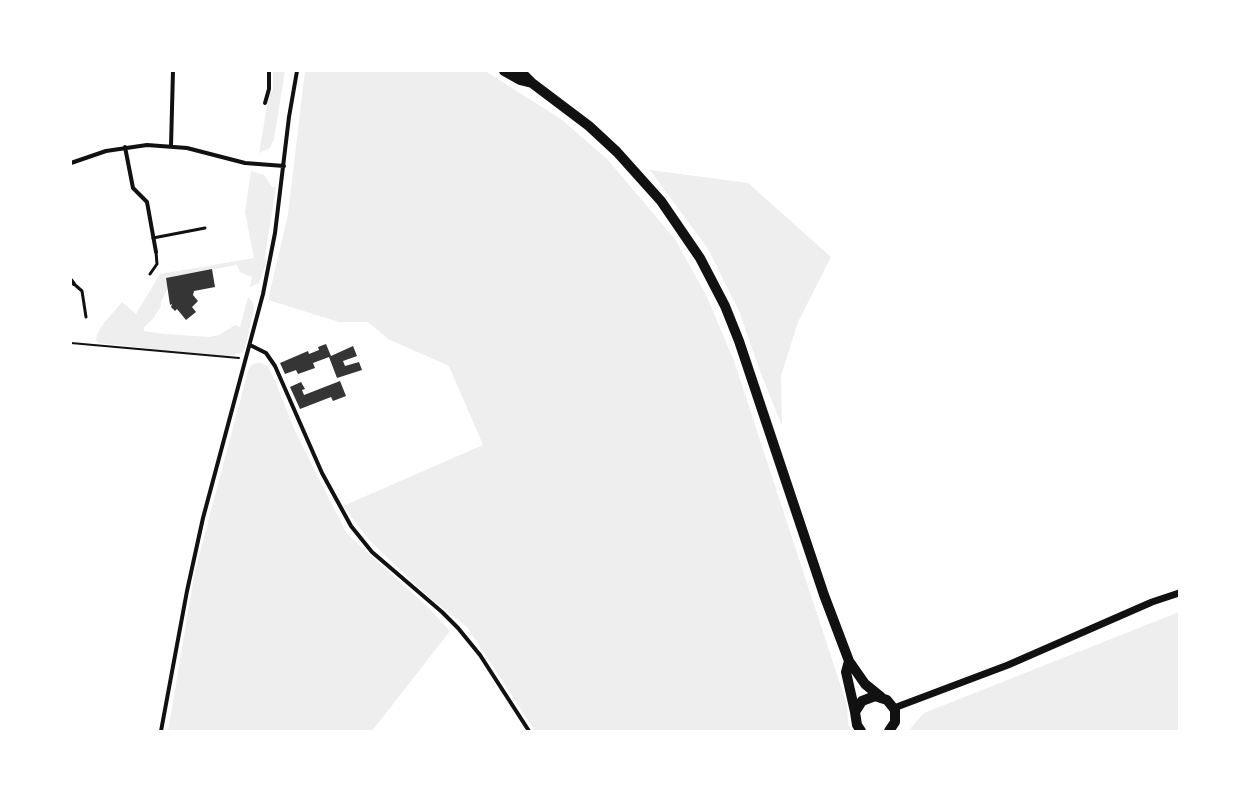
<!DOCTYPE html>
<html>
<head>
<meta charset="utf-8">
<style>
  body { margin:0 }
  #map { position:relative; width:1250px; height:802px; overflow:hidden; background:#fff; font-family:"DejaVu Sans",sans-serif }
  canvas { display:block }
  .frame { position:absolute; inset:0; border:72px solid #fff; pointer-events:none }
</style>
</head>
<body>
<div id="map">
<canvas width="1250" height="802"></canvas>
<div class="frame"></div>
</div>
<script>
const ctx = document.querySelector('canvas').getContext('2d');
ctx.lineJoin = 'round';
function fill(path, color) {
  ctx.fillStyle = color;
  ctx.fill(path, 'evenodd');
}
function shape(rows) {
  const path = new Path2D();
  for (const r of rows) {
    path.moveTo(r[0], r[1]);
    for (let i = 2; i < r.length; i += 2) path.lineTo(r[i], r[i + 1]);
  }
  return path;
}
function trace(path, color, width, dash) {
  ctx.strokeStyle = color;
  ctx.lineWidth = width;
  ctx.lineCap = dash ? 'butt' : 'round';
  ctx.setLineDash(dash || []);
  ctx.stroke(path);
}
fill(shape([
  [273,71,285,71,274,139,270,148,259,153,269,95,273,90],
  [305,71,485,71,561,119,607,159,675,239,707,297,734,361,847,705,848,723,852,731,535,731,467,627,432,600,370,541,343,506,483,445,449,366,388,339,368,322,339,322,268,300,288,214],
  [650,170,748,183,831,257,798,322,781,376,782,426,760,371,739,311,708,249],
  [251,171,264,175,272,187,276,187,265,256,267,261,259,283,250,287,252,277,240,272,237,265,166,278,168,288,161,301,161,306,154,318,144,327,144,331,165,334,209,337,219,335,235,325,240,327,248,297,253,302,254,309,245,348,242,353,225,357,99,343,96,341,97,334,104,323,122,302,136,314,160,274,254,258,245,212],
  [256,363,262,363,268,367,274,378,295,431,347,534,429,608,450,631,372,731,168,731,195,571,248,371,251,365],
  [1179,612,1179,731,908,731,924,713]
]), '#eee');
fill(shape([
  [212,269,215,287,194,291,193,295,198,301,192,307,196,312,186,320,177,309,175,311,171,307,172,304,170,305,166,278],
  [326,344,331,356,353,346,357,356,343,361,345,366,359,362,362,370,337,378,329,357,313,363,315,368,298,374,296,370,285,374,280,363,308,351,309,354,319,350,318,347],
  [340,381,346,396,333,401,331,397,300,409,290,387,301,382,305,389,302,390,304,395]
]), '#353535');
trace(shape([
  [71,343,239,358]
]), '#111', 2);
trace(shape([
  [153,238,205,228],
  [150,274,157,264,156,252],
  [74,284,82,291,86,317]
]), '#111', 3);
trace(shape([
  [265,103,269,89,269,71],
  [171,146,173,71],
  [125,147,133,188,147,202,156,252],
  [71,163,106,151,147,145,187,148,245,163,284,166],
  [71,280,74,284],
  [250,345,266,353,275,366,322,473,351,526,372,552,442,612,458,628,480,655,529,731],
  [161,731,187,591,203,518,263,294,275,233,289,117,297,71]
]), '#111', 4);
trace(shape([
  [894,708,1008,665,1152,602,1179,593]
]), '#111', 7);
trace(shape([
  [504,71,520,80,532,83],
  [520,71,532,83,589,126,617,152,661,201,700,258,725,306,739,341,824,595,849,661,865,684,881,697],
  [849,661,846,672,855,712],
  [861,731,857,725,855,712,862,701,875,696,887,700,895,710,895,722,889,731]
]), '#111', 10);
</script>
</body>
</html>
